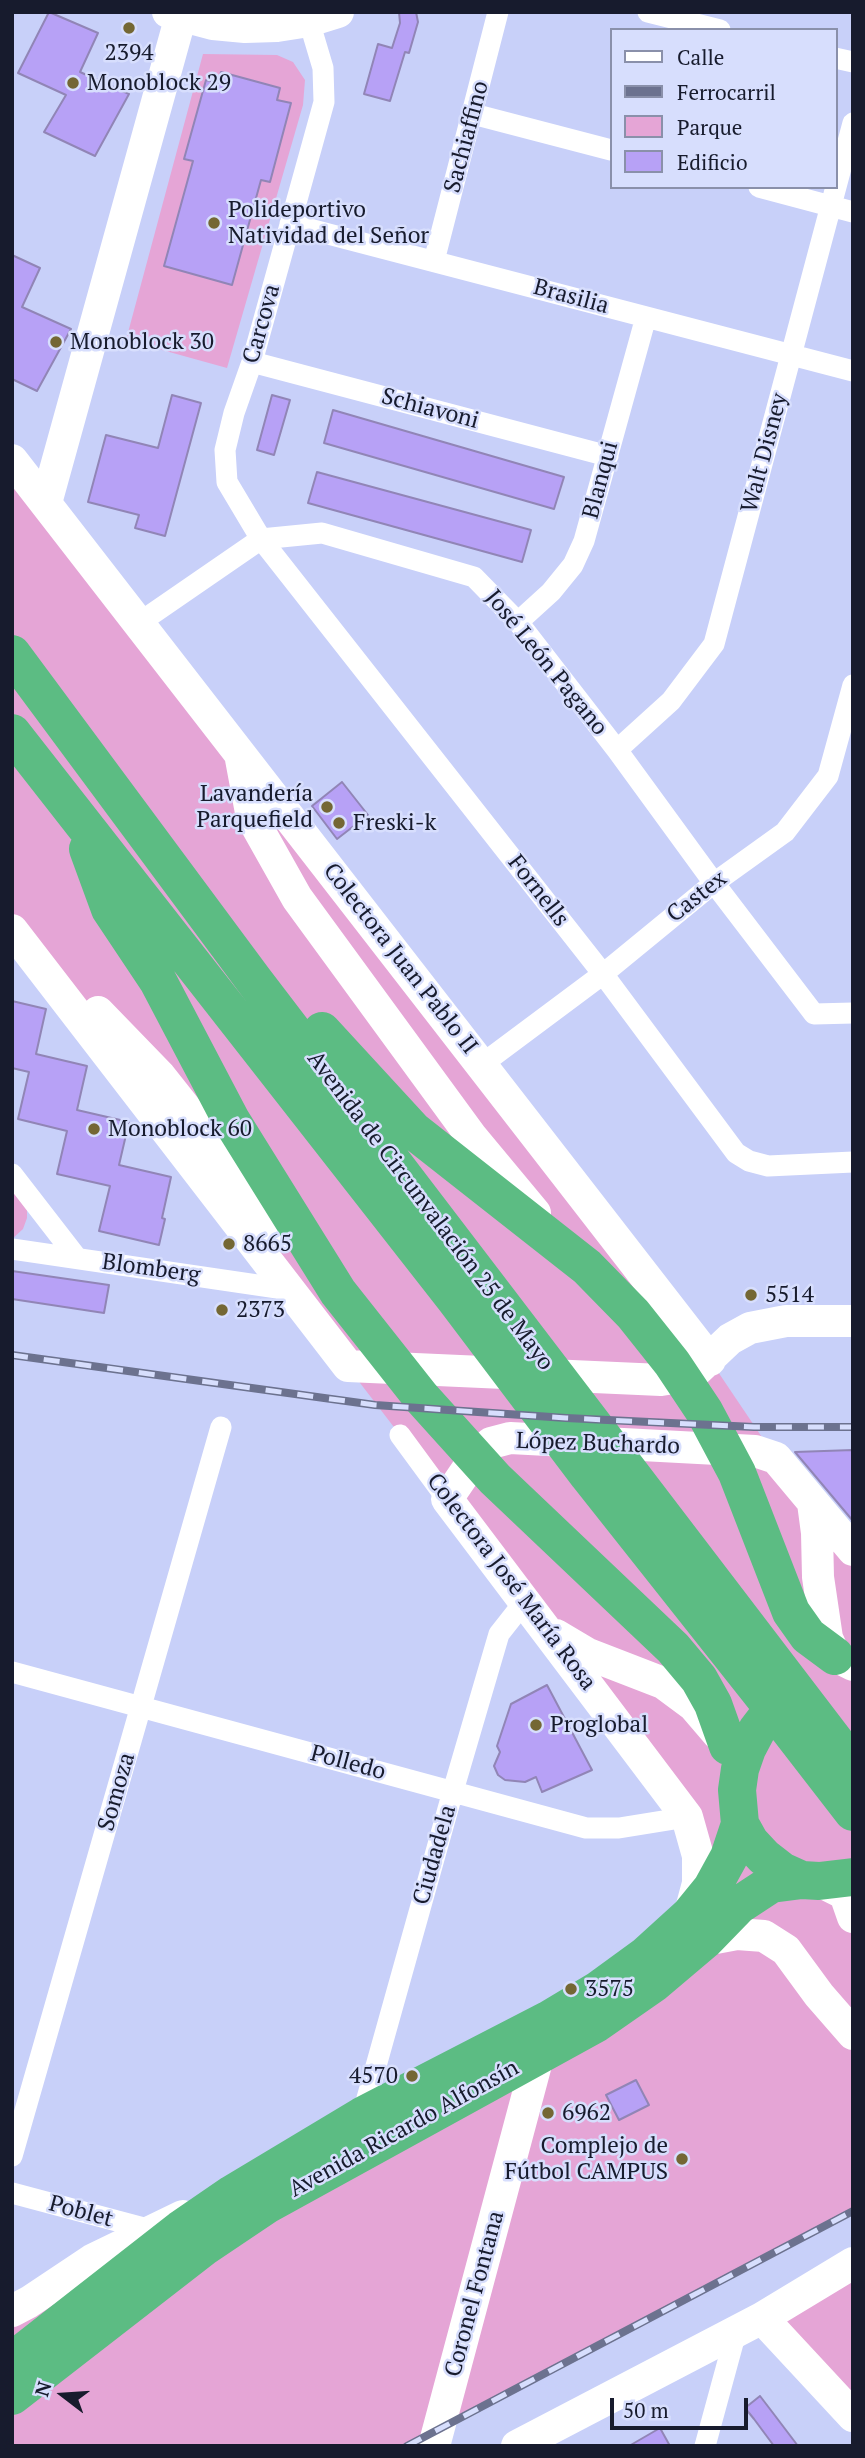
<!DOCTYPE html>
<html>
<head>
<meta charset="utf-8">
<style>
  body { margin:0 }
  #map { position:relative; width:865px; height:2458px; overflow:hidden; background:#c8d0f9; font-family:"PT Serif",serif }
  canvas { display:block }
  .frame { position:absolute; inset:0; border:14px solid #171b2d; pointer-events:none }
  .legend { position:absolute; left:610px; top:28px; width:228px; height:161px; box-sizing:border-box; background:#d7defd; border:2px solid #8a90aa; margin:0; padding:9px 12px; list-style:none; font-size:21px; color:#171b2d }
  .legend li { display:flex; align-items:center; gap:14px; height:35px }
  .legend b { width:35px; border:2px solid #8a90aa }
  .north { position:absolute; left:28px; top:2360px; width:70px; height:70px; -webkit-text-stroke:5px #d7defd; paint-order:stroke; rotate:287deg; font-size:19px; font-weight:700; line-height:28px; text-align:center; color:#171b2d }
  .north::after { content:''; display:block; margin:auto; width:24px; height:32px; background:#171b2d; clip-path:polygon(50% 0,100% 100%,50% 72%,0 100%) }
  .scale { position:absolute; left:610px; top:2398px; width:138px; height:32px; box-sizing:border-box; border:4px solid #171b2d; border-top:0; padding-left:9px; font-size:21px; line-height:24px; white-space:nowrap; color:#171b2d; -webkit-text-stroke:5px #d7defd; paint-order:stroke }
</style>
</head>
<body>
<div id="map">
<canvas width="865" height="2458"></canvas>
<div class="frame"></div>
<ul class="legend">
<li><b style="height:9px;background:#fff"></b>Calle</li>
<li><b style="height:9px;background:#6c728f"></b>Ferrocarril</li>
<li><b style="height:19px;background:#e5a5d6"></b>Parque</li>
<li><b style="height:19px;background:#b7a1f6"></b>Edificio</li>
</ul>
<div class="north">N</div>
<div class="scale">50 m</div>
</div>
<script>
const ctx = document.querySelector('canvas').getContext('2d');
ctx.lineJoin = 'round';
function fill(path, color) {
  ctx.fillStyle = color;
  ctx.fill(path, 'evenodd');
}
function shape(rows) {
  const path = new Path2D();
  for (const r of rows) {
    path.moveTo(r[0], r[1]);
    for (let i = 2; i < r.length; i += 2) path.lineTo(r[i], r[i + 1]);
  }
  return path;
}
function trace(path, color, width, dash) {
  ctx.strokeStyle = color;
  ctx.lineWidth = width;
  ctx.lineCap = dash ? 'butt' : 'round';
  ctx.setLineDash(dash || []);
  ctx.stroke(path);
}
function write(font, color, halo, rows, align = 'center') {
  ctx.font = font + ' "PT Serif",serif';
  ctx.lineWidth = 5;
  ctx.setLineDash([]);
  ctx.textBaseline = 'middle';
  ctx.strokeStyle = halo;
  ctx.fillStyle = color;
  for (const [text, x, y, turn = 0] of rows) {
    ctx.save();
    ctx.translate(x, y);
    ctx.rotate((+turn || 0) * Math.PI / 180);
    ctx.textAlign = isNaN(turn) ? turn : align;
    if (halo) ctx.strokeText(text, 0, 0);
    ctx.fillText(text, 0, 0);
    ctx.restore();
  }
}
fill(shape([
  [203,54,277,55,293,62,305,80,303,105,227,368,126,340],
  [12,460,710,1360,776,1458,853,1550,853,2211,439,2427,434,2446,12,2446,12,2311,653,1984,698,1856,400,1435,12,930],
  [12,1187,27,1210,27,1218,23,1229,12,1239],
  [853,2263,853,2416,762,2318]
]), '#e5a5d6');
const building = shape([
  [49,12,98,33,80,72,129,94,95,156,44,132,66,95,18,73,49,12],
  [399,12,416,12,418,22,409,53,405,52,390,101,364,94,378,44,392,48,400,23,399,12],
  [221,72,280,88,277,100,291,103,270,182,261,180,232,285,164,266,193,161,184,159,206,80,218,83,221,72],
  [12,255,40,268,22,307,71,329,37,391,12,379,12,255],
  [172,395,201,403,165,536,135,528,139,515,88,502,106,435,158,448,172,395],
  [272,395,290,400,274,455,257,450,272,395],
  [333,410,564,477,554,509,324,443,333,410],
  [317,472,531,530,522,562,308,503,317,472],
  [342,782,368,815,337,839,312,806,342,782],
  [12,1001,46,1009,36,1054,87,1066,77,1110,129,1122,119,1165,171,1177,162,1218,165,1219,159,1245,99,1231,110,1186,57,1174,67,1131,18,1119,29,1072,12,1068,12,1001],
  [12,1271,109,1285,104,1313,12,1299,12,1271],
  [853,1450,853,1521,795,1452,853,1450],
  [547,1685,592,1770,542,1792,536,1777,525,1782,505,1780,498,1775,494,1766,500,1752,497,1746,511,1704,547,1685],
  [636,2080,649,2105,619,2120,606,2095,636,2080],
  [760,2396,773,2413,798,2446,774,2446,754,2419,745,2408,760,2396],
  [660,2428,670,2446,629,2446,660,2428]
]);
fill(building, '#b7a1f6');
trace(building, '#9185b6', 2);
trace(shape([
  [648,12,720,30],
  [309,21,323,68,324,102,252,362,234,413,225,450,227,482,261,539,603,974,736,1153,749,1161,768,1166,853,1162],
  [835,58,853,62],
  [473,114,611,150],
  [759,187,853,212],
  [290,224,853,371],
  [434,261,498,12],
  [252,362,608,456],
  [518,622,551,592,573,565,584,541,646,317],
  [139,623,261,539,322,533,474,577,518,622,617,750,714,883,814,1014,853,1013],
  [617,750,671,701,714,644,853,123],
  [481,1065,603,974,714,883,785,832,828,776,853,685],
  [12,1174,77,1258],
  [12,1249,291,1290],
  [400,1435,447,1499],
  [12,1672,586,1828,619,1828,687,1817],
  [362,2116,453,1791,499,1634,525,1601],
  [12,2156,221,1427],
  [12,2193,151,2230],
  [705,2446,736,2332]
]), '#fff', 21);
trace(shape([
  [168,12,213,24,245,27,277,26,309,21,338,12],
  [12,460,710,1360],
  [46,503,182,12],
  [241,759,252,818,297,898,471,1136,535,1213],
  [12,930,348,1366,661,1380,692,1375,730,1339,750,1328,786,1321,853,1321],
  [98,1012,160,1076,286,1235],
  [813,1503,817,1533,818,1577,827,1638,835,1656,853,1665],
  [556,1635,588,1654,663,1683,694,1706,718,1734],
  [819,1881,845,1894,853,1917],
  [690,1913,698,1883,698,1856,687,1817,447,1499,477,1455,491,1443,510,1438,755,1451,776,1458,853,1550],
  [705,1940,737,1934,764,1936,786,1950,819,1995,853,2034],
  [12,2311,29,2302,92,2260,183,2216],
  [762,2318,853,2416],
  [434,2446,543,2038],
  [517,2446,762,2318,853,2263]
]), '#fff', 32);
trace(shape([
  [12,654,253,979,853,1765],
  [12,733,455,1299,588,1475,767,1701,853,1812],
  [88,849,110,909,158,981,231,1120,338,1292,421,1397,495,1479,673,1648,699,1679,713,1704,728,1746],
  [322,1031,414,1131,587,1267,633,1314,672,1363,704,1411,737,1473,791,1612,808,1636,835,1656],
  [792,1694,770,1713,757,1730,747,1749,740,1769,737,1790,740,1824,750,1842,764,1857,782,1871,802,1880,819,1881,853,1877],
  [12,2361,181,2229,232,2194,362,2116,548,2020,598,1990,646,1955,690,1915,712,1888,729,1857,740,1824],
  [12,2396,204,2247,268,2204,597,2023,653,1984,705,1940,739,1905,771,1884,802,1880]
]), '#5cbc83', 38);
const rail = shape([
  [12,1355,375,1405,566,1418,754,1427,853,1427],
  [407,2446,853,2211]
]);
trace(rail, '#6c728f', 8);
trace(rail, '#d7defd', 5, [16]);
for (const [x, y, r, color] of [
  [129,28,7,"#746734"],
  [73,83,7,"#746734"],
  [214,223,7,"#746734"],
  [56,342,7,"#746734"],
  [327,807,7,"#746734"],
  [339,823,7,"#746734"],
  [94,1129,7,"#746734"],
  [229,1244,7,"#746734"],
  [751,1295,7,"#746734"],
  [222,1310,7,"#746734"],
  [536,1725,7,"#746734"],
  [571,1989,7,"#746734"],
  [412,2076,7,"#746734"],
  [548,2113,7,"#746734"],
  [682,2159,7,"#746734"]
]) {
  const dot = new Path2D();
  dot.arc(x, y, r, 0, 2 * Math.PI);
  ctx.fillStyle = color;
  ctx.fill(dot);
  trace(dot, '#d7defd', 2.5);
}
write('23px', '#171b2d', '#d7defd', [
  ["2394",129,53,"center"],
  ["Monoblock 29",87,83],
  ["Polideportivo",228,210],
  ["Natividad del Señor",228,236],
  ["Monoblock 30",70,342],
  ["Lavandería",313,794,"right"],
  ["Parquefield",313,820,"right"],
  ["Freski-k",353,823],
  ["Monoblock 60",108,1129],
  ["8665",243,1244],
  ["5514",765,1295],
  ["2373",236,1310],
  ["Proglobal",550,1725],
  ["3575",585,1989],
  ["4570",398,2076,"right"],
  ["6962",562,2113],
  ["Complejo de",668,2146,"right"],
  ["Fútbol CAMPUS",668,2172,"right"]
], 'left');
write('23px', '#171b2d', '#d7defd', [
  ["Sachiaffino",467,137,-75],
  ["Brasilia",571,297,15],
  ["Carcova",262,324,-74],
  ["Schiavoni",430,409,15],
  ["Walt Disney",765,453,-75],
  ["Blanqui",601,480,-75],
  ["José León Pagano",546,663,51],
  ["Fornells",538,891,52],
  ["Castex",697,897,-38],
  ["Colectora Juan Pablo II",400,959,52],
  ["Avenida de Circunvalación 25 de Mayo",430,1211,53],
  ["Blomberg",151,1269,8],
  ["López Buchardo",598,1444,2],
  ["Colectora José María Rosa",511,1582,53],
  ["Polledo",348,1763,15],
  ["Somoza",117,1792,-74],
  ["Ciudadela",435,1855,-74],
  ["Avenida Ricardo Alfonsín",404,2129,-29],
  ["Poblet",81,2212,15],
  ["Coronel Fontana",475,2294,-75]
]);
</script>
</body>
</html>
